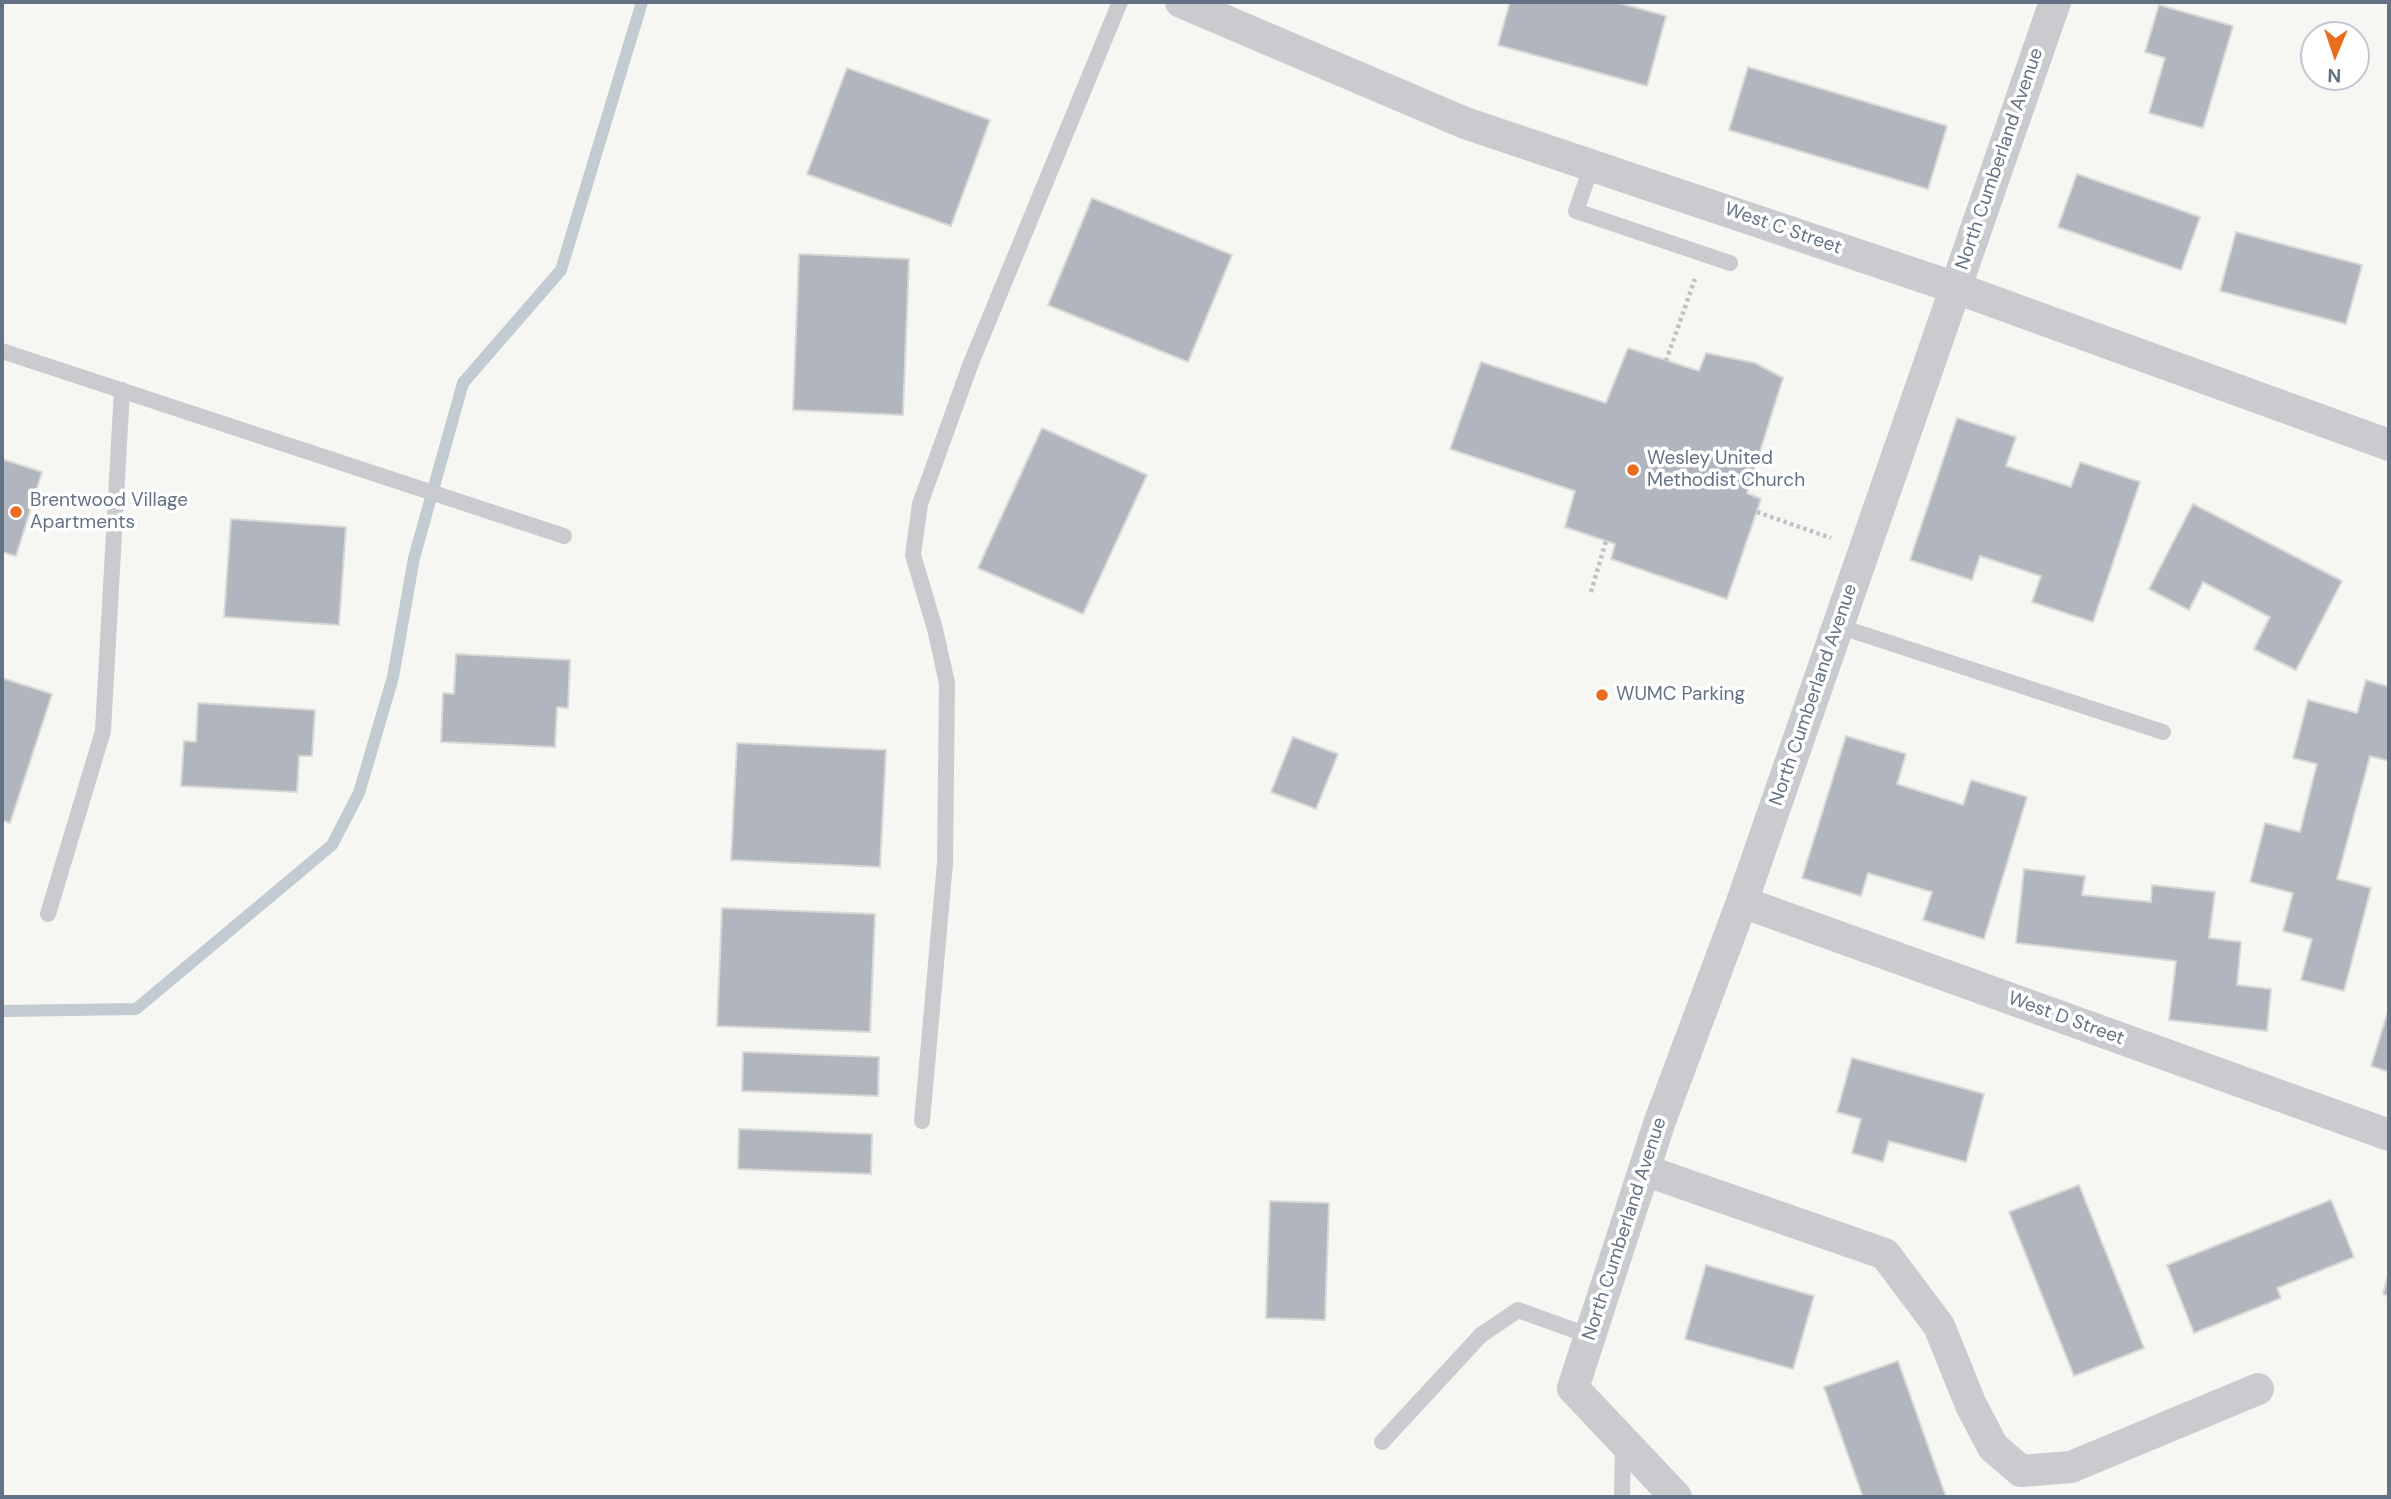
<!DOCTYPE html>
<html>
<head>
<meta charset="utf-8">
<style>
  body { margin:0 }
  #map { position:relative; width:2391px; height:1499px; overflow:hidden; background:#f6f7f3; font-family:"DM Sans",sans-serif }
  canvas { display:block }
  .frame { position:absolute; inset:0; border:4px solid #647286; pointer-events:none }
  .north { position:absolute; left:2300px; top:21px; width:70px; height:70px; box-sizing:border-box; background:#fff; border:2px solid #c1c7cf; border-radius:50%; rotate:182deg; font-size:19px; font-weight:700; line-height:28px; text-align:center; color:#647286 }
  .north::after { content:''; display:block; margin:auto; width:24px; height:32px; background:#eb6b1f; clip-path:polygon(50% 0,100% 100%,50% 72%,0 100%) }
</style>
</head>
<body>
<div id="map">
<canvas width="2391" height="1499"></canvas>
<div class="frame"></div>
<div class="north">N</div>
</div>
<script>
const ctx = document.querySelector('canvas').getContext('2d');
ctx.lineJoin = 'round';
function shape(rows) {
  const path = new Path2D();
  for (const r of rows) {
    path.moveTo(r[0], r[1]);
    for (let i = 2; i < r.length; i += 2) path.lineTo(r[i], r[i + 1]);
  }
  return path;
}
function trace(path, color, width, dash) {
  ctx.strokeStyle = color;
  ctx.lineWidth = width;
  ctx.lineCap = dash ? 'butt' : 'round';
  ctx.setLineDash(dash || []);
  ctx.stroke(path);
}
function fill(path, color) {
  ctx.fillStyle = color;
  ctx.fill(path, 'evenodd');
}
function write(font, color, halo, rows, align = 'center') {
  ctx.font = font + ' "DM Sans",sans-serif';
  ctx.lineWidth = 7;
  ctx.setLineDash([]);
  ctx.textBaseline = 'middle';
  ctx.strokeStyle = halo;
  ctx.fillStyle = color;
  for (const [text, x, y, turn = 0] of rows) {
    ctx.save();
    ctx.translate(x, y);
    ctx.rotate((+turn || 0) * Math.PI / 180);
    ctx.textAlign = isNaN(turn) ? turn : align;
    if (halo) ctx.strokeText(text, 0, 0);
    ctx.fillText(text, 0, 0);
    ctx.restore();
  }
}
trace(shape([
  [2,1011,136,1009,332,845,359,793,393,677,414,558,463,383,561,270,642,2]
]), '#c2cbd1', 12);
const building = shape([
  [1510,2,1615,2,1666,16,1647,86,1498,45,1510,2],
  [2159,5,2233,26,2203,128,2149,113,2165,58,2145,52,2159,5],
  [1748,67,1947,126,1928,189,1729,130,1748,67],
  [847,68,990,120,951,226,807,174,847,68],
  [2077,174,2200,217,2181,270,2058,227,2077,174],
  [1092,198,1232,255,1188,362,1048,305,1092,198],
  [2236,232,2362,265,2346,324,2220,291,2236,232],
  [799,254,909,259,903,415,793,410,799,254],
  [1628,348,1699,371,1706,353,1755,363,1783,378,1747,493,1761,499,1727,599,1611,559,1615,544,1565,527,1575,491,1450,449,1481,362,1606,403,1628,348],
  [1957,418,2016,437,2006,466,2071,487,2080,462,2140,482,2093,622,2032,602,2041,576,1980,556,1972,580,1910,560,1957,418],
  [1042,428,1147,475,1083,614,978,568,1042,428],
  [2,459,42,472,16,556,2,552,2,459],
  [2193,504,2342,581,2296,670,2254,649,2270,617,2203,582,2189,610,2149,589,2193,504],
  [231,519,346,527,339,625,224,617,231,519],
  [456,654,570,660,568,708,557,707,555,747,441,742,443,693,454,694,456,654],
  [2,678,52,694,10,823,2,820,2,678],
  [2366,680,2389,687,2389,761,2370,756,2337,879,2371,888,2344,991,2301,980,2312,939,2283,931,2293,893,2250,882,2265,823,2300,832,2317,764,2293,758,2308,700,2357,713,2366,680],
  [198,703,315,710,312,756,299,756,297,792,181,786,184,741,196,742,198,703],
  [1846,736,1906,754,1897,784,1963,805,1971,780,2027,797,1984,939,1923,920,1932,892,1868,873,1861,896,1802,878,1846,736],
  [1293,737,1338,754,1316,809,1271,792,1293,737],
  [737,743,886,750,880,867,731,860,737,743],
  [2024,869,2085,876,2082,895,2151,902,2152,885,2215,892,2209,938,2241,942,2237,985,2271,989,2267,1031,2169,1020,2176,961,2016,943,2024,869],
  [722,908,875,914,870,1032,717,1026,722,908],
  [2389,1008,2389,1072,2371,1066,2389,1008],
  [743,1052,879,1057,878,1096,742,1091,743,1052],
  [1852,1058,1984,1094,1966,1162,1889,1141,1883,1162,1852,1153,1861,1119,1837,1112,1852,1058],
  [739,1129,872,1134,871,1174,738,1169,739,1129],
  [2079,1185,2144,1348,2074,1376,2009,1212,2079,1185],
  [2331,1200,2354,1257,2277,1288,2281,1298,2194,1333,2167,1265,2331,1200],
  [1270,1201,1329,1203,1325,1320,1266,1318,1270,1201],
  [1706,1265,1814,1296,1793,1369,1685,1339,1706,1265],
  [2389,1272,2389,1296,2383,1294,2389,1272],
  [1898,1361,1946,1497,1863,1497,1824,1387,1898,1361]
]);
fill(building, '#b1b6be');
trace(building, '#d8d8d6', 2);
trace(shape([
  [1666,361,1695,279],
  [1757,512,1831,538],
  [1591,592,1606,541]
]), '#c0c1c4', 4.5, [3.5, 3.5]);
trace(shape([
  [1592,165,1576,211,1730,263],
  [2,351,564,536],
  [1838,626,2163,732],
  [48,914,103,731,122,390],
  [922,1121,945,863,947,683,935,629,913,555,920,504,971,363,1120,2],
  [1382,1442,1481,1335,1518,1310,1590,1336],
  [1622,1497,1623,1443]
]), '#c9cbcf', 16);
trace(shape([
  [1181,2,1465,123,1956,288,2389,445],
  [1742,902,2389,1135],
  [1644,1170,1885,1254,1939,1326,1971,1405,1993,1447,2021,1471,2071,1467,2258,1389],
  [1676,1497,1573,1388,1660,1121,1742,902,2055,2]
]), '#c9cbcf', 32);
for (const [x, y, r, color] of [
  [1633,470,7,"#eb6b1f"],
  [16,512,7,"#eb6b1f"],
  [1602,695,7,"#eb6b1f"]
]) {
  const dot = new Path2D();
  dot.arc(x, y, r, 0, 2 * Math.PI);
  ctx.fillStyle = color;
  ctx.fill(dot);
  trace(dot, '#fff', 2.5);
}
write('19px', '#647286', '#fff', [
  ["North Cumberland Avenue",2000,159,-71],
  ["West C Street",1783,229,19],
  ["North Cumberland Avenue",1814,695,-71],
  ["West D Street",2066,1019,20],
  ["North Cumberland Avenue",1625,1229,-72]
]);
write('19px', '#647286', '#fff', [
  ["Wesley United",1647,459],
  ["Methodist Church",1647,481],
  ["Brentwood Village",30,501],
  ["Apartments",30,523],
  ["WUMC Parking",1616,695]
], 'left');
</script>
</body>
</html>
